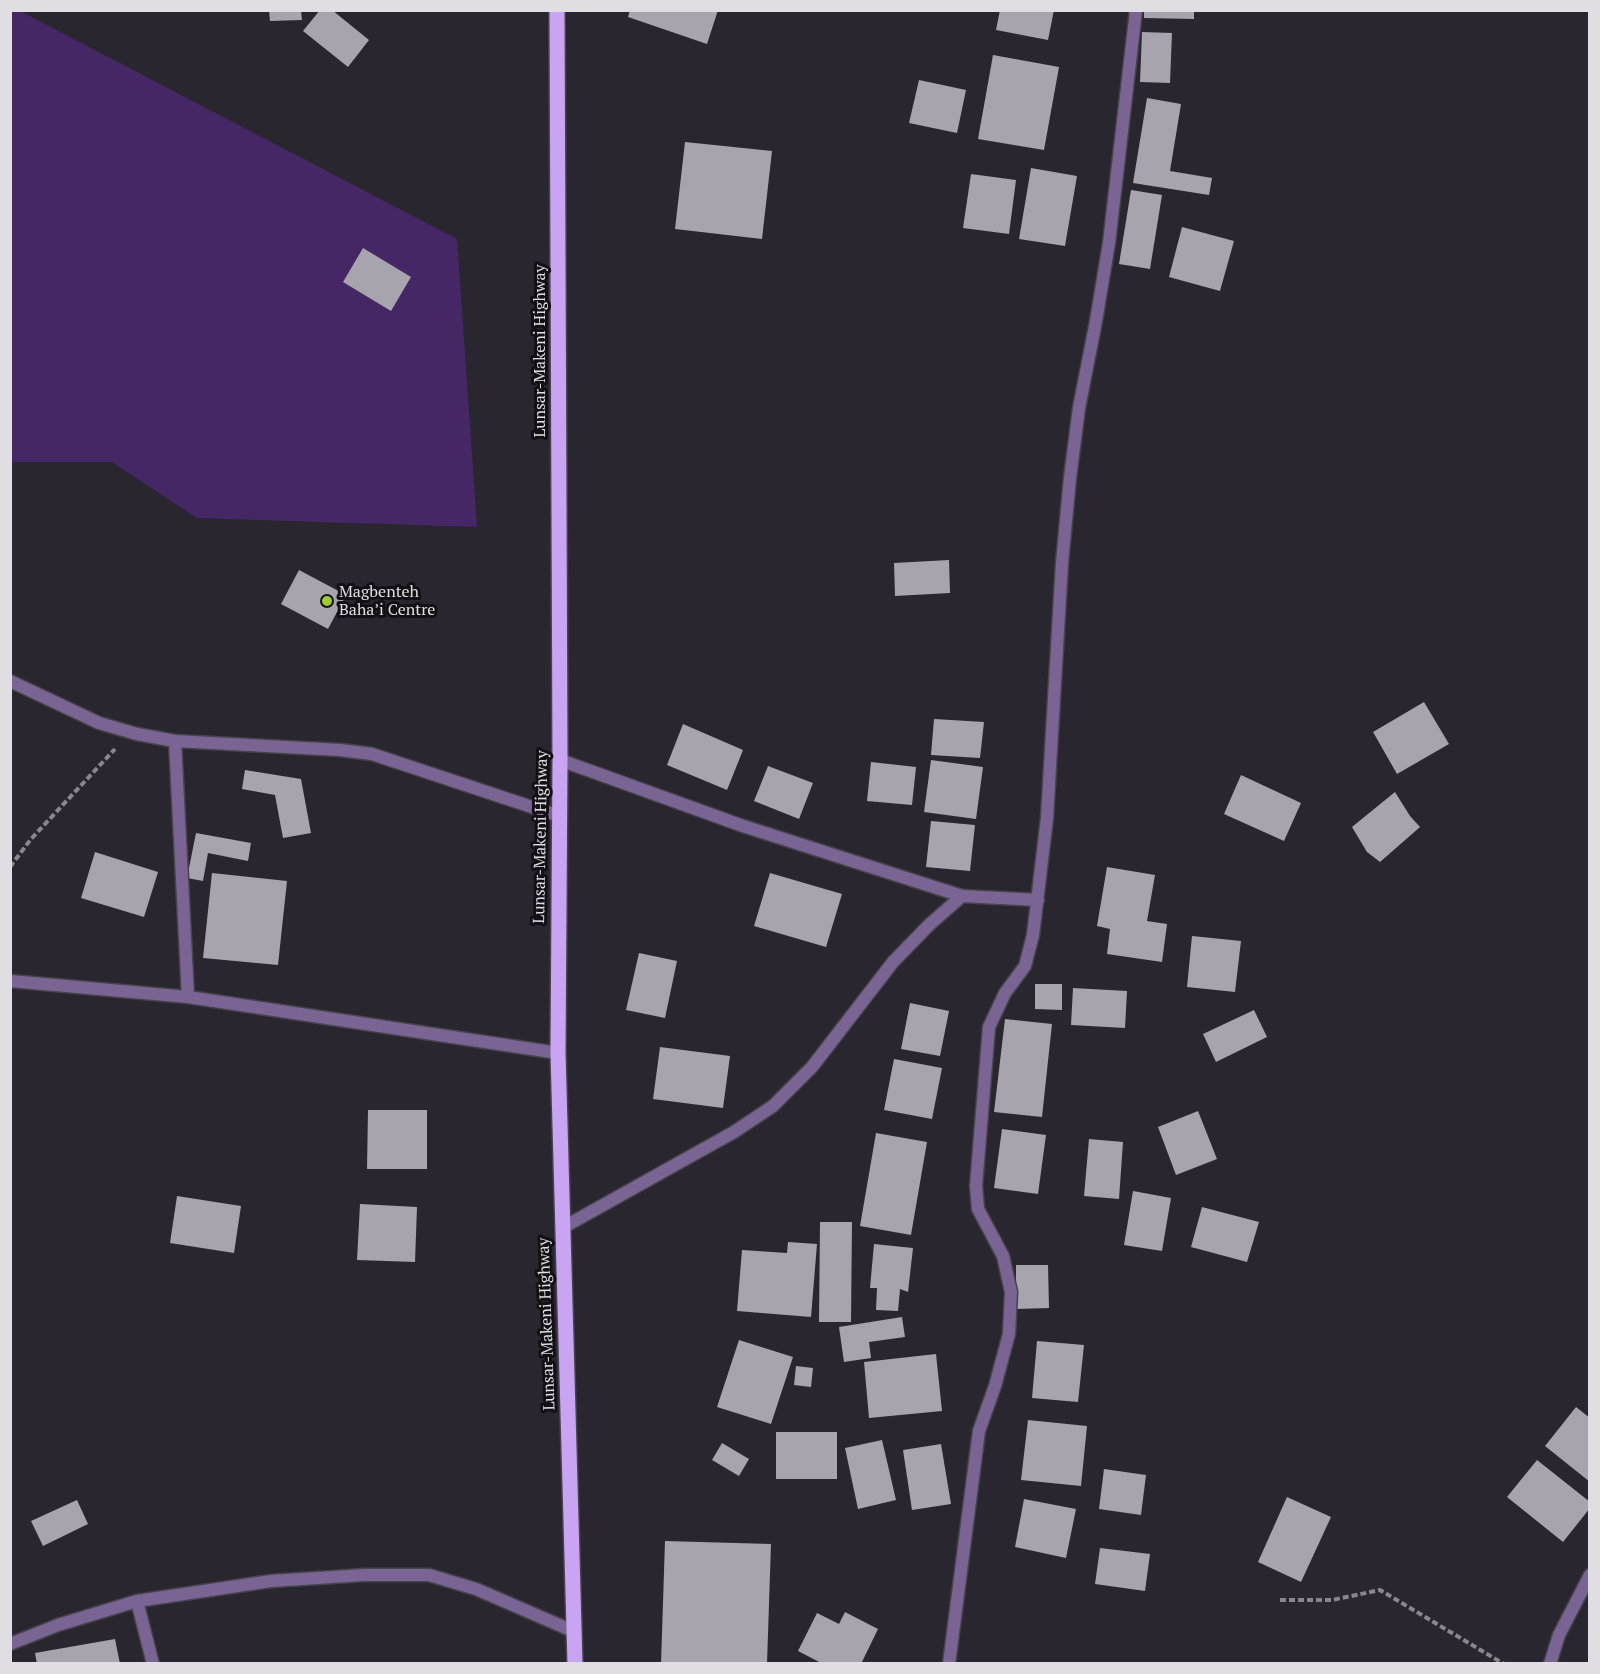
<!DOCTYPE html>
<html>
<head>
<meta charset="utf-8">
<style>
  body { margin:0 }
  #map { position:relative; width:1600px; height:1674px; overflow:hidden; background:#2a262f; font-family:"PT Serif",serif }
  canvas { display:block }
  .frame { position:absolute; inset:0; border:12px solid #e0dee3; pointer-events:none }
</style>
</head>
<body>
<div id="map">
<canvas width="1600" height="1674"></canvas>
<div class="frame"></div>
</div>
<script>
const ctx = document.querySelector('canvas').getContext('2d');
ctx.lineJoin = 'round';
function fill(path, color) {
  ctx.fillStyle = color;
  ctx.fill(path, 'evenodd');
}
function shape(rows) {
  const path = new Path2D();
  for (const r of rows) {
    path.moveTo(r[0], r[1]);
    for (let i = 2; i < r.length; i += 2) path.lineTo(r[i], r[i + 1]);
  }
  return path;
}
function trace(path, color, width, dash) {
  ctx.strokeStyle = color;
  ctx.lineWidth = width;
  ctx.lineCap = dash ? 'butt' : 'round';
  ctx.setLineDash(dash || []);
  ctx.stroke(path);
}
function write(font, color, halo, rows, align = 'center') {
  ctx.font = font + ' "PT Serif",serif';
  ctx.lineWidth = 6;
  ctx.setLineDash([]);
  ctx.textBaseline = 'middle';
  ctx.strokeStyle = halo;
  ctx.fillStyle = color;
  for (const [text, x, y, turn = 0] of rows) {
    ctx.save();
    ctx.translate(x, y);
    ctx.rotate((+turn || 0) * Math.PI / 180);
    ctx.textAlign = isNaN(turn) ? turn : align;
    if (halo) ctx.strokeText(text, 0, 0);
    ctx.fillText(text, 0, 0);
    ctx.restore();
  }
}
fill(shape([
  [11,11,20,11,457,239,477,527,197,518,112,462,11,462]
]), '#462765');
fill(shape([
  [269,10,301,10,302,20,270,21],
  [320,10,332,10,369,40,348,67,303,31],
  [630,10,718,10,707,44,628,17],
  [1000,10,1054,10,1048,40,996,30],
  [1144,10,1194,10,1194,19,1144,18],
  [1142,32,1172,33,1170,83,1140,82],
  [993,55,1059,67,1044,150,978,139],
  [919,80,966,90,957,133,909,123],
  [1147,98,1181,104,1170,171,1212,178,1209,195,1133,183],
  [685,142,772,151,762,239,675,229],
  [1031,168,1077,176,1065,246,1019,239],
  [971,174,1016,180,1009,234,963,228],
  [1131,190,1162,195,1150,269,1119,264],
  [1182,227,1234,241,1220,291,1169,277],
  [363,248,411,277,391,311,343,282],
  [949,560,950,593,895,596,894,563],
  [299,570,346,595,328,629,281,604],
  [1424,702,1449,744,1397,774,1373,732],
  [934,719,984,722,980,758,931,755],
  [683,724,743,750,727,790,667,765],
  [931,760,983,767,976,819,924,812],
  [871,762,916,767,912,805,867,801],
  [768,766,813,783,799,819,754,801],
  [245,770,301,779,311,833,283,838,275,795,242,789],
  [1241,775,1301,803,1284,841,1224,814],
  [1395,792,1410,816,1420,827,1380,862,1367,852,1352,827],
  [931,821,975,825,970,871,926,867],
  [196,833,251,843,248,861,208,853,203,881,187,878],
  [95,852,158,872,144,917,81,898],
  [1107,867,1155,875,1147,921,1167,924,1162,962,1107,954,1110,929,1097,926],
  [212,873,287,881,278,965,203,958],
  [770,873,842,894,826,947,754,926],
  [1192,936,1241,941,1235,992,1187,987],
  [639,953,677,961,665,1018,626,1010],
  [1035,984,1062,984,1062,1010,1035,1009],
  [1073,988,1127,991,1125,1028,1071,1025],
  [910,1003,949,1011,940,1056,901,1049],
  [1254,1010,1267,1037,1216,1062,1203,1034],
  [1005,1019,1052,1024,1042,1117,994,1112],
  [660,1047,730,1056,723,1108,653,1099],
  [894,1059,942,1068,932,1119,884,1110],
  [368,1110,427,1110,427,1169,367,1169],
  [1198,1111,1217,1159,1176,1175,1158,1127],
  [1002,1129,1046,1135,1038,1194,994,1188],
  [876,1133,927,1142,911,1235,860,1226],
  [1089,1139,1123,1142,1119,1199,1084,1196],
  [1133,1191,1171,1198,1162,1251,1124,1245],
  [177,1196,241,1206,234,1253,170,1243],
  [360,1204,417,1207,415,1262,357,1260],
  [1202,1207,1259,1222,1247,1262,1191,1247],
  [820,1222,852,1222,851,1322,819,1322],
  [788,1242,817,1244,811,1317,737,1311,742,1250,787,1253],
  [874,1244,913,1248,908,1292,900,1289,898,1311,876,1310,877,1288,870,1288],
  [1016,1265,1048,1265,1049,1308,1016,1309],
  [902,1317,905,1337,869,1342,871,1358,844,1362,839,1327],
  [739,1340,793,1357,771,1424,717,1407],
  [1037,1341,1084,1345,1078,1402,1032,1398],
  [936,1354,942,1411,869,1418,864,1362],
  [796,1366,813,1368,811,1387,794,1385],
  [1576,1407,1590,1418,1590,1482,1545,1446],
  [1028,1420,1087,1426,1081,1486,1021,1480],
  [776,1432,837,1432,837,1479,776,1479],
  [882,1440,896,1500,858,1509,845,1448],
  [722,1443,749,1459,739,1476,712,1460],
  [941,1444,951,1504,912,1510,903,1450],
  [1537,1460,1590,1502,1590,1508,1563,1542,1507,1497],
  [1104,1469,1146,1475,1141,1515,1099,1509],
  [1287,1497,1331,1517,1301,1582,1258,1562],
  [1024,1499,1076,1509,1066,1558,1015,1547],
  [77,1500,88,1524,43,1546,31,1521],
  [665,1541,771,1544,767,1664,661,1664],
  [1100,1548,1150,1554,1145,1591,1095,1584],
  [845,1612,878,1629,861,1664,823,1664,798,1651,817,1613,839,1624],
  [115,1639,120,1664,37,1664,35,1653]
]), '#a8a4ae');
const minor = shape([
  [10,681,99,723,137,734,175,741,340,750,372,754,559,816],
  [175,741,188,997],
  [560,760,743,826,962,896],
  [10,981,188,997,558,1053],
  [562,1228,734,1132,773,1106,812,1067,893,962,929,925,962,896,1038,900],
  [137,1601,153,1664],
  [10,1644,58,1625,137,1601,271,1581,364,1575,429,1575,476,1589,573,1631],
  [949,1664,979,1431,995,1386,1009,1334,1011,1292,1003,1256,978,1209,976,1186,989,1027,1005,993,1025,966,1033,935,1047,818,1062,563,1070,478,1079,408,1096,321,1109,243,1136,10],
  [1550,1664,1559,1635,1590,1575]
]);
const primary = shape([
  [557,10,560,760,558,1053,575,1664]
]);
trace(minor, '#47434c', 15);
trace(primary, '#47434c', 18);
trace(shape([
  [10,867,31,839,115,749],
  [1280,1600,1332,1600,1380,1590,1504,1664]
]), '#89868d', 4, [6, 3]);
trace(minor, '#7a6493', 12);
trace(primary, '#c8a4f2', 15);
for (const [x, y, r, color] of [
  [327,601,6,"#9eca2f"]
]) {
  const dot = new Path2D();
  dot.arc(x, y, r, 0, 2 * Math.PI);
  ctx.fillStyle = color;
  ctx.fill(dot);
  trace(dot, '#121014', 2);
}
write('16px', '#e0dee3', '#121014', [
  ["Lunsar-Makeni Highway",540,351,-90],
  ["Lunsar-Makeni Highway",541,837,-89],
  ["Lunsar-Makeni Highway",547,1324,-92]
]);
write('16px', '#e0dee3', '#121014', [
  ["Magbenteh",339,592],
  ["Baha’i Centre",339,610]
], 'left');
</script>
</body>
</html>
